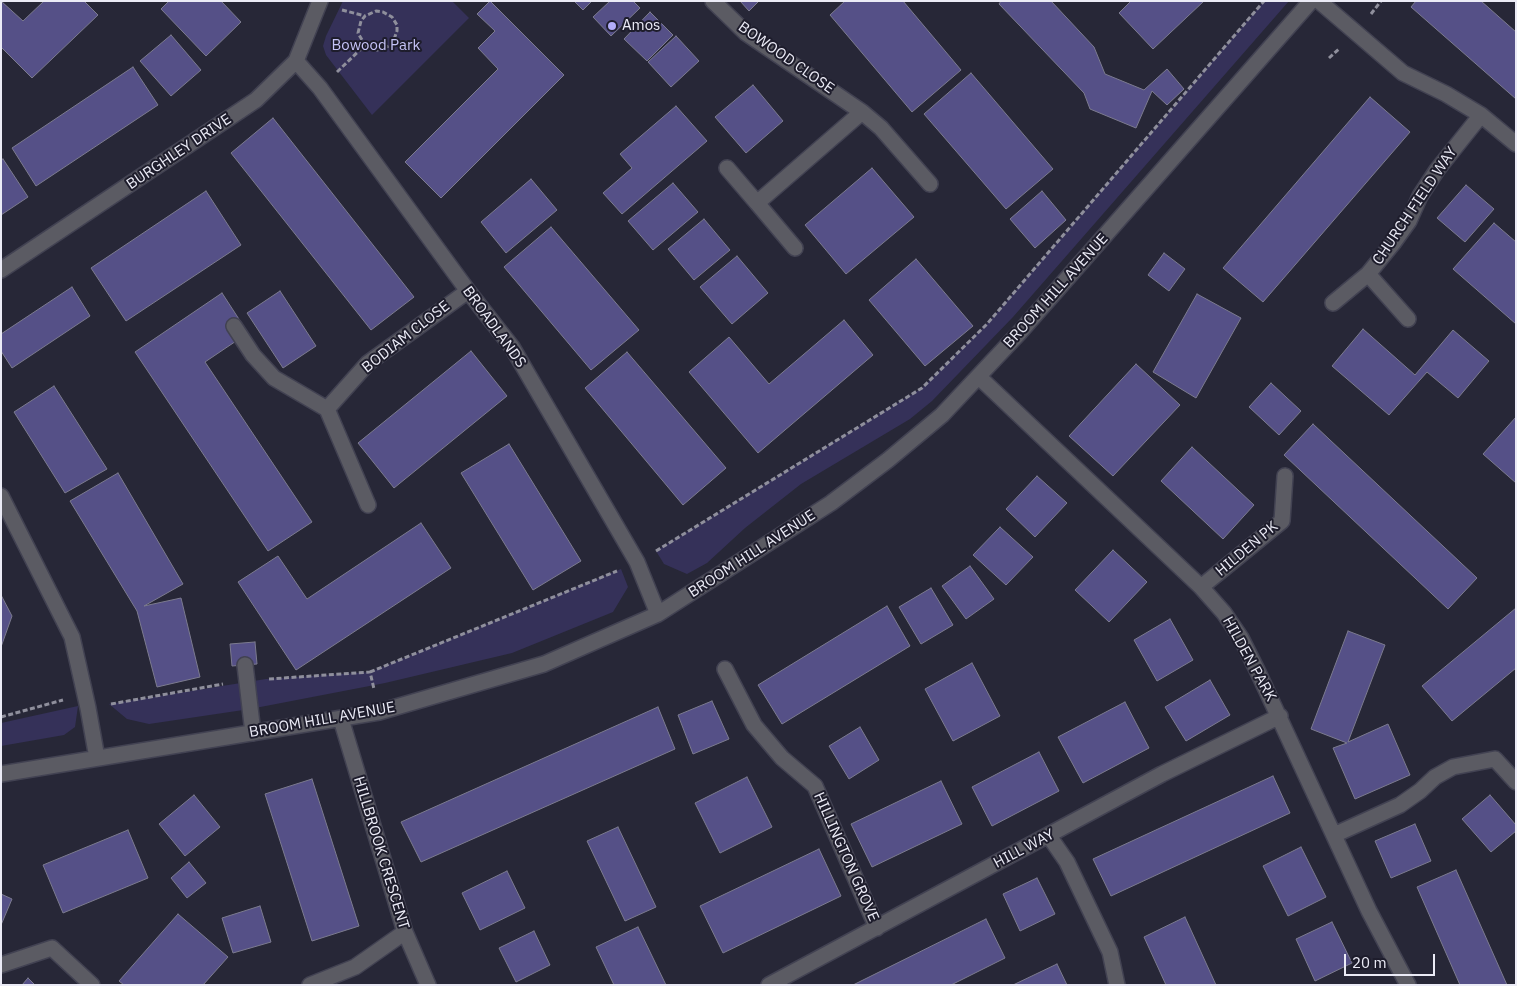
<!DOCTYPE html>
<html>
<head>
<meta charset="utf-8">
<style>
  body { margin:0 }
  #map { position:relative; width:1517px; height:986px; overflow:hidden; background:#272737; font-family:"IBM Plex Sans",sans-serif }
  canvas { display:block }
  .frame { position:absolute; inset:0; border:2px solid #ebebf6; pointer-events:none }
  .scale { position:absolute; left:1344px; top:954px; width:91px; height:22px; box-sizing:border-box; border:2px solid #ebebf6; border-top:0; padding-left:6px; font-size:15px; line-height:18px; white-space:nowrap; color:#ebebf6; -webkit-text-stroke:4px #1e1d2c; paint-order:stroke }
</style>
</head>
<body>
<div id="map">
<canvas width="1517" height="986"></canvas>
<div class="frame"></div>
<div class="scale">20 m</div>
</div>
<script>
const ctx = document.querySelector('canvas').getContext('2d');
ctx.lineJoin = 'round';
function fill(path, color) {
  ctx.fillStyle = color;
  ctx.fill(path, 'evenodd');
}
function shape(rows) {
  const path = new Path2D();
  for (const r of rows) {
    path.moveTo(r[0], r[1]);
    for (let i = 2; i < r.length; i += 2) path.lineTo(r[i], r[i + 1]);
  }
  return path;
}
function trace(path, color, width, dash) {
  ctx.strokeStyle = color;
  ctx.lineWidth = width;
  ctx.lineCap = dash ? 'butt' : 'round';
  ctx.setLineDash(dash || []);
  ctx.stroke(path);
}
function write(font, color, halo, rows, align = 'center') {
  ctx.font = font + ' "IBM Plex Sans",sans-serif';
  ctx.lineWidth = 4;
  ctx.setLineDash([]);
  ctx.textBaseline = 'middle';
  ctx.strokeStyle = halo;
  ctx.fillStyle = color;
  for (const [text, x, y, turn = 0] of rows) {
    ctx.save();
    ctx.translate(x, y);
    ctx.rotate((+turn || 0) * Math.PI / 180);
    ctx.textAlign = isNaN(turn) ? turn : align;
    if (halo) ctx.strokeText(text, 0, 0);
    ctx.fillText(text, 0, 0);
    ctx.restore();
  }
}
fill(shape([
  [343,1,452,1,469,18,372,115,326,55,323,46,326,36],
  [1264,1,1289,1,1013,317,932,401,910,419,801,484,745,528,707,563,687,574,664,564,656,551,922,388,987,324],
  [621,569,628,587,613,612,512,653,385,683,250,709,149,724,127,719,109,704,266,679,370,672],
  [78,706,75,727,64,735,1,746,1,723]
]), '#353159');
const building = shape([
  [1,1,23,21,44,1,84,1,98,15,32,78,1,47,1,1],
  [169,1,221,1,241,22,206,56,161,9,169,1],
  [490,1,564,75,441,198,405,162,498,69,478,48,495,31,477,14,490,1],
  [574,1,592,1,583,10,574,1],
  [610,1,633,1,640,8,611,36,593,17,610,1],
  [740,1,759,1,749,11,740,1],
  [845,1,903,1,961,70,912,112,830,15,845,1],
  [1001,1,1051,1,1094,47,1105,74,1144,90,1167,69,1184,89,1167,105,1152,91,1136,128,1090,109,1084,93,999,4,1001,1],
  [1131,1,1204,1,1153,49,1119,13,1131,1],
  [1416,1,1481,1,1516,32,1516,99,1411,7,1416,1],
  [650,12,673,35,647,61,624,39,650,12],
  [171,35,201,70,171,96,140,61,171,35],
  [676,36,699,61,671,87,648,62,676,36],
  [133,67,158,105,36,186,12,148,133,67],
  [971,73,1053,169,1006,209,924,114,971,73],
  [753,85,783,121,746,153,715,117,753,85],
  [1370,97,1410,132,1263,302,1223,268,1370,97],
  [676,106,707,141,622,214,603,193,632,168,620,154,676,106],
  [273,118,414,297,371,330,231,153,273,118],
  [3,159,28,197,1,215,1,160,3,159],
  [872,168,914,217,846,274,805,225,872,168],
  [531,179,557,210,506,253,481,222,531,179],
  [673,183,698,212,653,250,628,221,673,183],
  [1466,185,1494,209,1465,242,1437,218,1466,185],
  [206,191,241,245,126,321,91,268,206,191],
  [1042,191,1066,220,1035,248,1010,219,1042,191],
  [704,219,730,250,694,280,668,249,704,219],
  [1494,223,1516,242,1516,324,1453,269,1494,223],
  [551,227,639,330,591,370,504,267,551,227],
  [1164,253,1185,269,1169,291,1148,275,1164,253],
  [737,256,768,293,732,324,700,287,737,256],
  [916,259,973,326,925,366,869,300,916,259],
  [72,287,90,316,12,368,1,351,1,334,72,287],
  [280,291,316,346,283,368,247,313,280,291],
  [222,293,248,333,205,362,312,522,268,551,135,352,222,293],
  [1197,294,1241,318,1196,398,1153,372,1197,294],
  [844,320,873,355,758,453,689,372,729,337,769,384,844,320],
  [1363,329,1415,375,1453,330,1489,361,1458,398,1427,372,1389,415,1332,366,1363,329],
  [471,351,507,396,394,488,358,443,471,351],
  [627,352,726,468,683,505,585,388,627,352],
  [1136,364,1180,405,1113,476,1069,436,1136,364],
  [1271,383,1301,411,1279,435,1249,407,1271,383],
  [54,386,107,469,65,493,14,412,54,386],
  [1516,417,1516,483,1483,454,1516,417],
  [1313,424,1477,578,1448,609,1284,455,1313,424],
  [509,444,581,561,533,590,461,473,509,444],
  [1192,447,1254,505,1223,539,1161,481,1192,447],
  [118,473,183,584,144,606,181,598,200,677,157,687,137,611,70,501,118,473],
  [1037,476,1067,503,1035,537,1006,509,1037,476],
  [421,523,451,568,296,670,238,582,278,556,307,599,421,523],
  [1000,527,1033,557,1006,585,973,555,1000,527],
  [1113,550,1147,582,1109,622,1075,590,1113,550],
  [970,566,994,599,966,619,942,586,970,566],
  [931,588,953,625,921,644,899,607,931,588],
  [1,595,12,616,1,647,1,595],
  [887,606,910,646,782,724,758,685,887,606],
  [1516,608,1516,668,1452,721,1422,686,1516,608],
  [1170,619,1193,660,1157,681,1134,640,1170,619],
  [1348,631,1385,645,1348,742,1388,724,1410,775,1355,799,1333,748,1347,743,1311,729,1348,631],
  [255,642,257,664,232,666,230,644,255,642],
  [972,663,1000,716,953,741,925,689,972,663],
  [1210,680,1230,715,1186,741,1165,707,1210,680],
  [712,701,729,739,693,754,678,715,712,701],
  [1125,702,1149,748,1083,783,1058,737,1125,702],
  [658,707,675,749,421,862,401,822,658,707],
  [860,727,879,760,849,779,829,746,860,727],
  [1039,752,1059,791,992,826,972,787,1039,752],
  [1273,776,1290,813,1111,896,1093,859,1273,776],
  [747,777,772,827,720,853,695,803,747,777],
  [312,779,359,926,312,941,265,794,312,779],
  [941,781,962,824,872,867,851,824,941,781],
  [194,795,220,827,185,856,159,824,194,795],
  [1490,795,1516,825,1516,831,1491,852,1462,819,1490,795],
  [1415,824,1431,861,1391,878,1375,841,1415,824],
  [618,827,656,907,625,921,587,841,618,827],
  [128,830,148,878,63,913,43,865,128,830],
  [1301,847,1326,897,1288,916,1263,866,1301,847],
  [819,849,841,896,723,953,700,906,819,849],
  [189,862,206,883,187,898,171,878,189,862],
  [1456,870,1507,985,1460,985,1417,887,1456,870],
  [507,871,525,908,480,930,462,893,507,871],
  [1037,878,1055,914,1020,931,1003,894,1037,878],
  [1,894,12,899,1,925,1,894],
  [260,906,271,942,233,953,222,918,260,906],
  [178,914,228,957,203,985,124,985,119,981,178,914],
  [1185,917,1216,985,1166,985,1144,937,1185,917],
  [986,919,1005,958,951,985,853,985,986,919],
  [1332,922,1352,963,1315,981,1296,939,1332,922],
  [638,927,666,985,614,985,596,947,638,927],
  [534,931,550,965,516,982,499,948,534,931],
  [1057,964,1067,985,1013,985,1057,964],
  [28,978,35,985,22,985,28,978]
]);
fill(building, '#555087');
trace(building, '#7c7b8f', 1);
const minor = shape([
  [713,1,746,33,862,112,881,128,930,184],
  [1319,1,1403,73,1446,94,1481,115,1516,144],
  [296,61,320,88,468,291,512,347,637,562,658,614],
  [727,168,757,203,862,112],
  [757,203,795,248],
  [1,270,256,100,296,61,320,1],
  [1368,274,1408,319],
  [1333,303,1368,274,1394,242,1409,221,1420,196,1437,170,1481,115],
  [234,326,253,355,274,378,327,409,368,363,468,291],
  [979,377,1201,587,1224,613,1241,638,1257,670,1369,911,1408,985],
  [327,409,368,505],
  [1,496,72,637,88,708,97,758],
  [1201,587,1282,521,1285,476],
  [245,665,253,733],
  [725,669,754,725,782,758,815,786,877,928],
  [341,719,405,932,428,985],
  [1,774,379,712,544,664,658,614,831,503,888,460,942,415,1020,332,1311,1],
  [1334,835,1400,805,1420,791,1435,777,1453,767,1495,759,1516,782],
  [1049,836,1067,862,1110,952,1117,985],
  [1,965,52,948,92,985],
  [310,985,355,967,405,932],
  [769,985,1162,774,1280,716]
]);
trace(minor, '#424252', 18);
trace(shape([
  [342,10,365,16],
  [1371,14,1381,1],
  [1329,58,1339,49],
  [337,72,365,45,358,33,361,21,365,16,376,11,383,12,392,17,397,25,397,31,392,45,377,50,365,45],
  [656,551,922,388,987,324,1264,1],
  [370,672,617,571],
  [269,679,370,672,374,689],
  [111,704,223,684],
  [1,717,63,700]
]), '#8f8f9c', 3, [5, 2.5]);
trace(minor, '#5b5b63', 15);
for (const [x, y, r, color] of [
  [612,26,5,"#b2adf9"]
]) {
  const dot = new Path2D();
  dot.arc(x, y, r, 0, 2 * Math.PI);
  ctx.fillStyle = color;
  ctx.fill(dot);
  trace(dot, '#1e1d2c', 2);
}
write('15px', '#ebebf6', '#1e1d2c', [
  ["Amos",622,26]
], 'left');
write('15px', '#c5c3f6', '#1e1d2c', [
  ["Bowood Park",376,46]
]);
write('15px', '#ebebf6', '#1e1d2c', [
  ["BOWOOD CLOSE",786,58,35],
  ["BURGHLEY DRIVE",179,152,-34],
  ["CHURCH FIELD WAY",1415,206,-56],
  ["BROOM HILL AVENUE",1056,291,-48],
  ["BROADLANDS",494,327,54],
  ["BODIAM CLOSE",406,337,-38],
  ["HILDEN PK",1247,549,-40],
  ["BROOM HILL AVENUE",752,554,-33],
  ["HILDEN PARK",1249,659,61],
  ["BROOM HILL AVENUE",322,720,-10],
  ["HILL WAY",1024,849,-28],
  ["HILLBROOK CRESCENT",381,853,73],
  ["HILLINGTON GROVE",846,857,66]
]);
</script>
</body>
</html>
